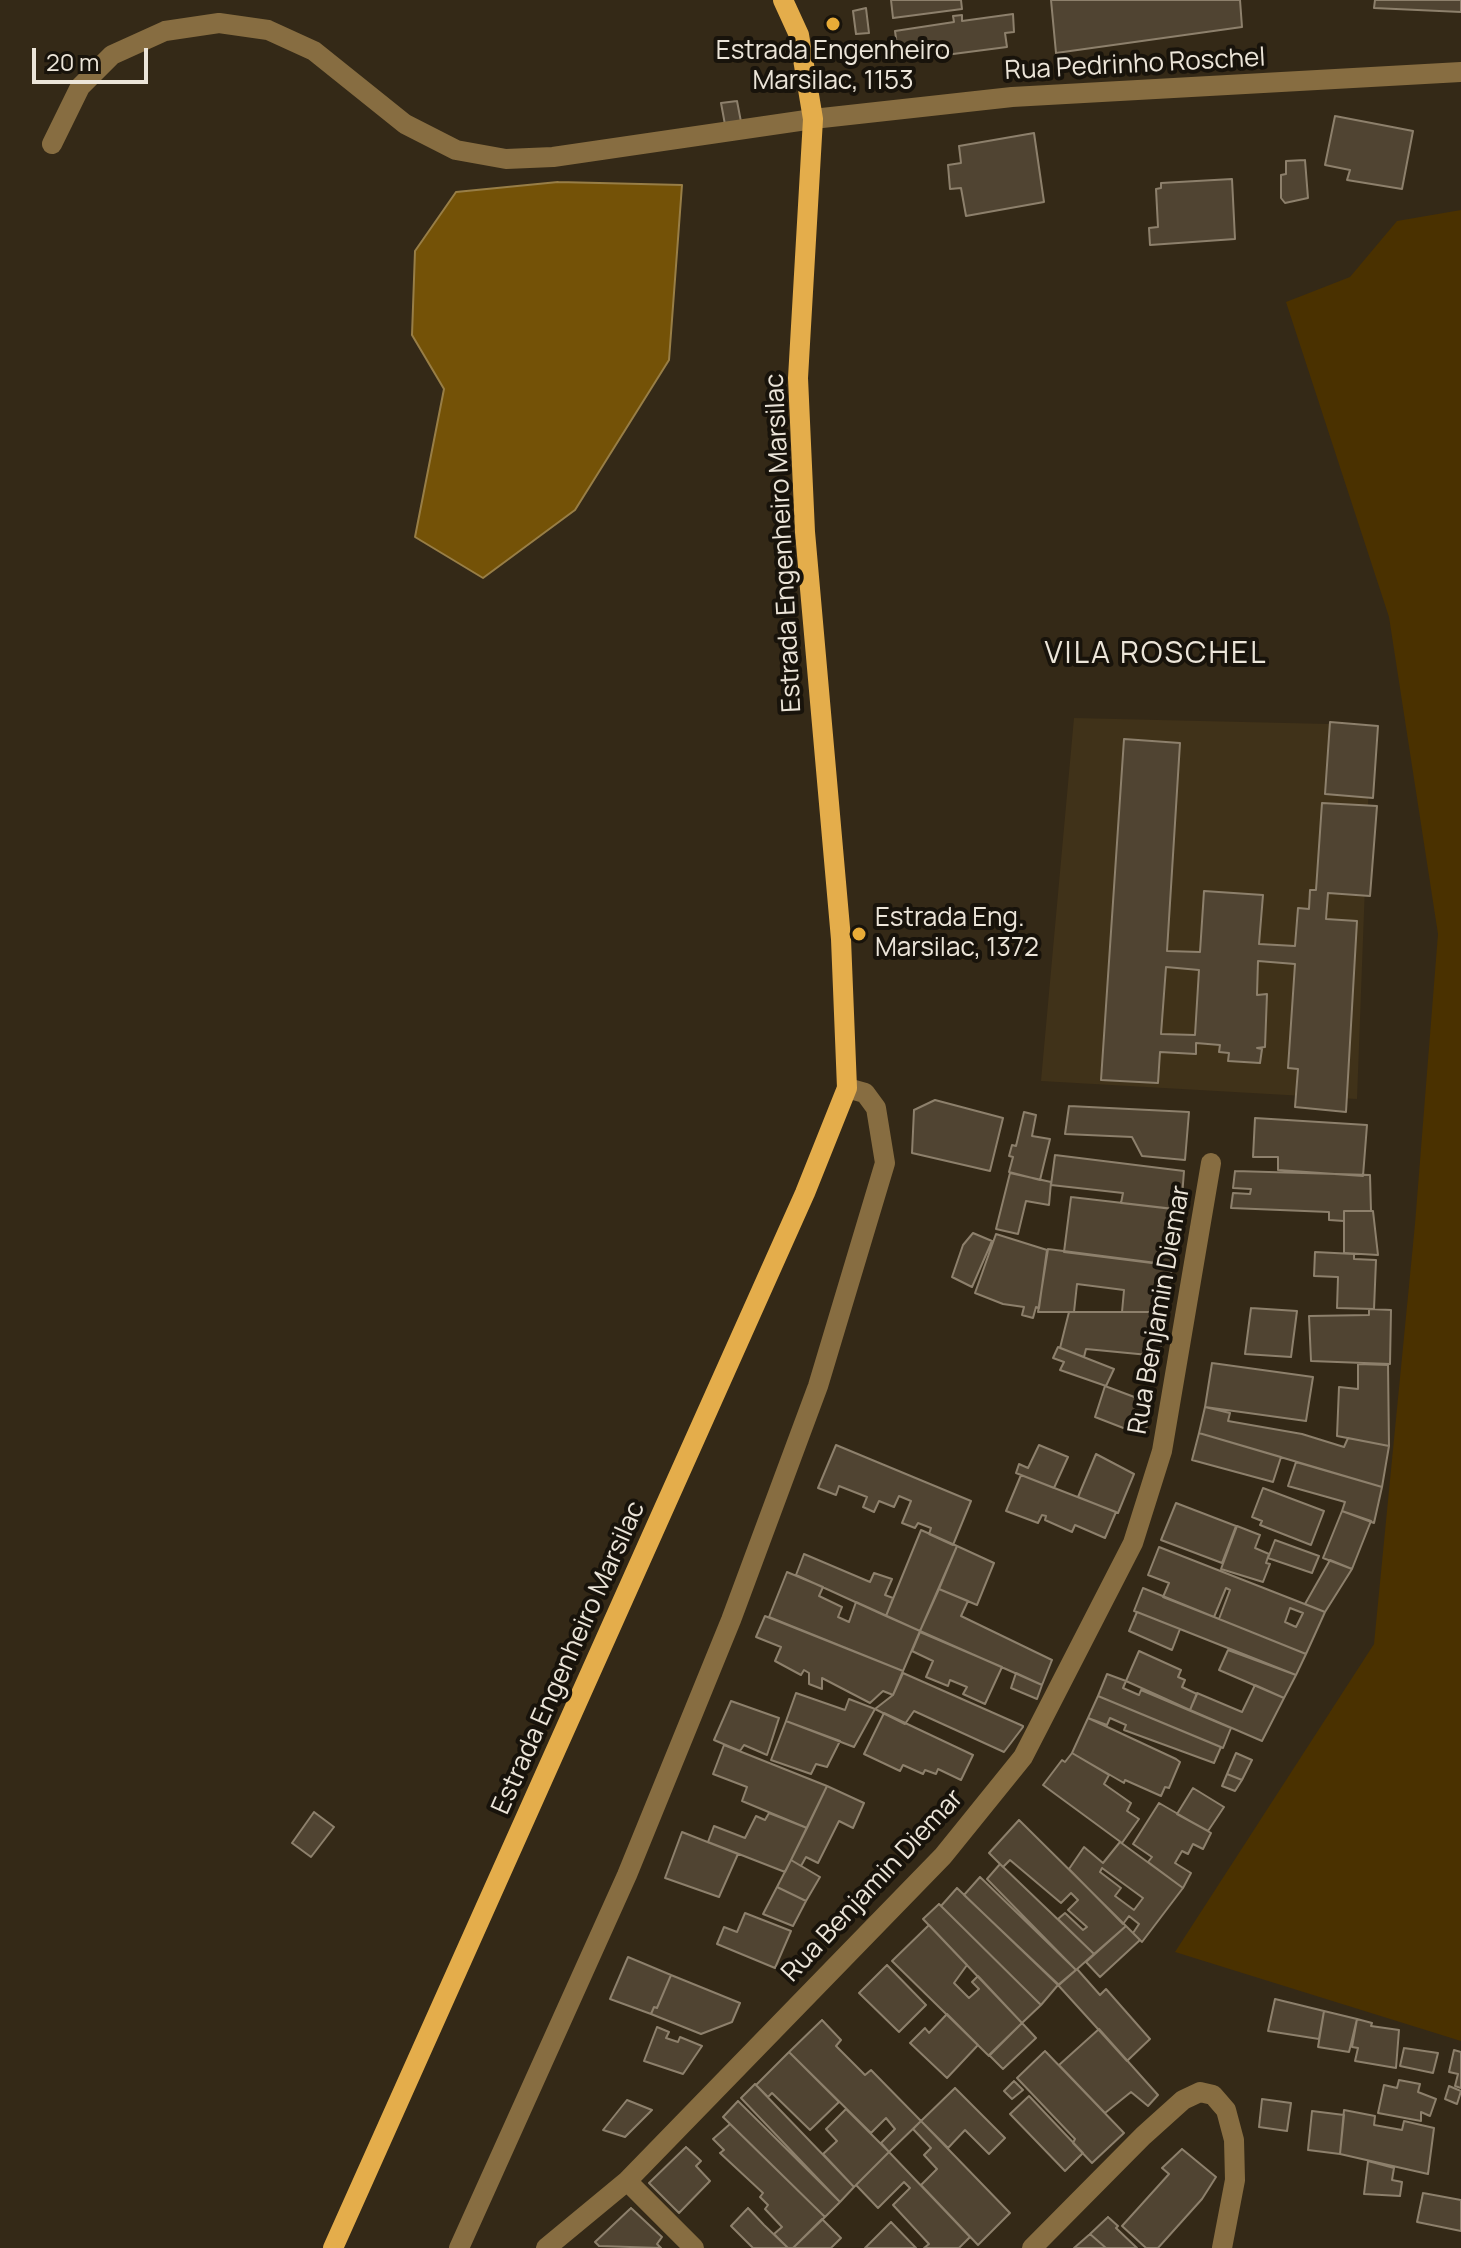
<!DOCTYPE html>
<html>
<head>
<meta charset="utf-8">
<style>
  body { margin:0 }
  #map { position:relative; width:1461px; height:2248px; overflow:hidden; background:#342917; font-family:Manrope,sans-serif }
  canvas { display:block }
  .scale { position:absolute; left:32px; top:48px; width:116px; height:36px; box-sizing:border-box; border:4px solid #ece5d9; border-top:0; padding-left:10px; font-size:24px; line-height:28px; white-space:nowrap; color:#ece5d9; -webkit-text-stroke:6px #18130b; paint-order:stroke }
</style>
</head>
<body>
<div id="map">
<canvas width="1461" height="2248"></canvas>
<div class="scale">20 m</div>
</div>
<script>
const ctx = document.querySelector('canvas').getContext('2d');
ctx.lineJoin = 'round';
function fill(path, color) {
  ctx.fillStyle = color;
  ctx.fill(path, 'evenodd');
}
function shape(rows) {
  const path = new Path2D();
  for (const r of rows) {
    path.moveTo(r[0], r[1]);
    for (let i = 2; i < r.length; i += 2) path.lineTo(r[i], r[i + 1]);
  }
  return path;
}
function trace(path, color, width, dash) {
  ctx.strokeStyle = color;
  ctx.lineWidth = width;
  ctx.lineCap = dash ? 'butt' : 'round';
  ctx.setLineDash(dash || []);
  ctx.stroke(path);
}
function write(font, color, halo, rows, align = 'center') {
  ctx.font = font + ' Manrope,sans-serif';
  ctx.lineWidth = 8;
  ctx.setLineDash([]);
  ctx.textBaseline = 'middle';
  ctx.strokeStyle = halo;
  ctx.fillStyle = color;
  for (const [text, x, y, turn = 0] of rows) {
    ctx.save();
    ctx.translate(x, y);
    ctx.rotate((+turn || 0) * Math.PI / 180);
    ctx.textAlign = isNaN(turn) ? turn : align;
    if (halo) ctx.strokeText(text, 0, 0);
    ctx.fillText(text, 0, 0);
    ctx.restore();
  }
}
fill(shape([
  [1074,718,1371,725,1357,1099,1041,1081]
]), '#403219');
fill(shape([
  [1461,210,1461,2041,1175,1952,1374,1644,1415,1224,1438,934,1389,617,1286,302,1350,277,1397,221]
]), '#4a3100');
const water = shape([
  [558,182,682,185,669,360,575,510,483,578,415,537,444,389,412,335,415,251,456,192,558,182]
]);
fill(water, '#745207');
trace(water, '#987e46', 2);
const building = shape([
  [891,0,961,0,962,9,893,18,891,0],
  [1051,0,1240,0,1242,27,1056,53,1051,0],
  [1375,0,1461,0,1461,12,1374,8,1375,0],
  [866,8,869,33,856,34,853,11,866,8],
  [1013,14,1014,32,1005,33,1007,47,899,61,895,31,954,22,953,16,962,15,962,21,1013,14],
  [737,101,742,127,726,130,721,103,737,101],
  [1335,116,1413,131,1402,189,1347,180,1350,170,1325,165,1335,116],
  [1034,133,1044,202,966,216,961,188,950,189,948,165,961,163,959,146,1034,133],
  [1305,160,1308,198,1285,203,1281,198,1281,175,1286,174,1286,161,1305,160],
  [1232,179,1235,239,1150,245,1149,228,1158,227,1156,189,1161,188,1161,183,1232,179],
  [1330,722,1378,726,1373,798,1325,794,1330,722],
  [1124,739,1180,743,1167,951,1200,952,1204,891,1263,895,1259,944,1295,946,1298,908,1309,909,1310,890,1316,890,1322,803,1377,806,1370,896,1328,893,1326,919,1357,921,1346,1112,1295,1107,1298,1069,1288,1068,1295,964,1258,961,1257,995,1267,994,1265,1047,1257,1048,1262,1049,1260,1063,1228,1061,1229,1053,1219,1052,1220,1045,1196,1043,1196,1054,1160,1052,1158,1083,1101,1080,1124,739],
  [1166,967,1199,970,1195,1035,1161,1034,1166,967],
  [935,1100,1003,1118,990,1171,912,1153,914,1110,935,1100],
  [1069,1106,1189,1112,1185,1160,1142,1156,1132,1137,1065,1134,1069,1106],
  [1024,1112,1036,1115,1032,1136,1050,1139,1040,1180,1009,1172,1013,1157,1009,1156,1012,1145,1016,1146,1024,1112],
  [1255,1118,1367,1125,1363,1176,1278,1170,1278,1157,1253,1157,1255,1118],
  [1055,1155,1184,1171,1181,1210,1121,1203,1123,1193,1051,1185,1055,1155],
  [1235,1171,1370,1175,1371,1211,1344,1211,1344,1221,1329,1220,1329,1212,1231,1208,1233,1193,1250,1194,1251,1189,1233,1188,1235,1171],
  [1010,1173,1051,1182,1049,1205,1026,1201,1018,1234,996,1229,1010,1173],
  [1071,1197,1183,1210,1176,1266,1064,1252,1071,1197],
  [1344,1211,1373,1211,1378,1255,1344,1253,1344,1211],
  [973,1233,992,1241,972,1287,952,1277,963,1245,973,1233],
  [996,1234,1047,1250,1039,1308,1036,1307,1033,1318,1022,1315,1024,1307,1003,1304,975,1293,996,1234],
  [1048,1249,1172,1265,1167,1312,1122,1312,1124,1290,1077,1284,1074,1312,1038,1312,1048,1249],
  [1315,1252,1354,1254,1354,1259,1376,1260,1374,1309,1337,1308,1338,1277,1314,1276,1315,1252],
  [1251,1308,1297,1311,1291,1357,1245,1354,1251,1308],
  [1369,1309,1391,1310,1390,1364,1311,1361,1309,1316,1369,1315,1369,1309],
  [1069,1312,1167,1312,1159,1356,1086,1349,1084,1357,1060,1348,1069,1312],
  [1058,1347,1114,1369,1106,1386,1060,1370,1064,1362,1053,1358,1058,1347],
  [1212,1363,1313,1377,1306,1421,1205,1407,1212,1363],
  [1358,1364,1388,1365,1389,1446,1337,1436,1339,1387,1358,1389,1358,1364],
  [1105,1386,1153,1404,1144,1436,1095,1417,1105,1386],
  [1205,1407,1230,1413,1228,1421,1302,1434,1344,1447,1348,1438,1389,1446,1382,1487,1199,1433,1205,1407],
  [1199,1433,1281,1457,1273,1482,1192,1460,1199,1433],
  [836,1445,971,1501,953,1545,929,1534,931,1528,918,1523,915,1528,902,1523,911,1501,899,1496,894,1507,879,1501,874,1512,863,1507,867,1497,839,1486,836,1495,818,1488,836,1445],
  [1039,1445,1068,1457,1054,1488,1016,1473,1019,1464,1028,1468,1039,1445],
  [1096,1454,1134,1474,1118,1513,1078,1497,1096,1454],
  [1296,1462,1382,1487,1374,1523,1342,1511,1345,1502,1288,1486,1296,1462],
  [1021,1475,1116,1512,1105,1538,1075,1525,1072,1532,1045,1520,1046,1516,1042,1515,1038,1523,1006,1511,1021,1475],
  [1263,1488,1324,1511,1311,1545,1260,1525,1262,1521,1252,1517,1263,1488],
  [1176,1503,1236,1526,1222,1563,1161,1540,1176,1503],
  [1342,1511,1371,1521,1352,1569,1323,1558,1342,1511],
  [1237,1526,1260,1535,1255,1548,1269,1554,1266,1563,1270,1564,1263,1582,1221,1569,1237,1526],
  [921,1530,957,1546,920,1631,886,1616,921,1530],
  [1275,1540,1319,1556,1312,1573,1268,1558,1275,1540],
  [957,1546,994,1563,977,1605,939,1589,957,1546],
  [1159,1547,1325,1612,1306,1654,1219,1619,1230,1590,1226,1588,1214,1617,1163,1597,1169,1583,1148,1575,1159,1547],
  [1290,1608,1303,1613,1296,1627,1285,1622,1290,1608],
  [804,1554,870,1582,874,1573,892,1579,885,1595,893,1598,886,1616,796,1575,804,1554],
  [1330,1560,1352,1569,1325,1612,1305,1604,1330,1560],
  [787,1572,823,1587,819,1596,842,1607,838,1617,849,1622,856,1602,920,1631,903,1671,769,1617,787,1572],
  [1143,1588,1219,1619,1306,1654,1296,1675,1137,1612,1134,1611,1143,1588],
  [939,1589,968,1601,961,1616,1052,1660,1042,1685,920,1631,939,1589],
  [1137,1612,1180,1629,1172,1650,1129,1631,1137,1612],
  [765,1616,903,1671,893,1695,883,1691,870,1703,822,1678,822,1689,809,1684,809,1673,804,1670,801,1675,775,1661,781,1647,756,1637,765,1616],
  [920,1632,1002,1667,985,1704,963,1694,967,1687,950,1680,948,1686,926,1677,933,1661,912,1651,920,1632],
  [1228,1650,1296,1675,1284,1698,1219,1670,1228,1650],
  [1139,1651,1181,1670,1178,1677,1185,1680,1182,1687,1197,1694,1190,1710,1126,1681,1139,1651],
  [903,1673,1023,1726,1023,1727,1004,1752,914,1711,905,1724,875,1709,893,1695,903,1673],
  [1016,1673,1042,1685,1037,1699,1011,1688,1016,1673],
  [1107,1674,1126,1681,1123,1688,1139,1695,1141,1690,1231,1728,1223,1748,1098,1696,1107,1674],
  [1255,1685,1284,1698,1262,1741,1190,1710,1197,1693,1242,1712,1255,1685],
  [796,1693,845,1710,849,1699,875,1709,854,1747,786,1721,796,1693],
  [1098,1696,1221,1747,1214,1763,1124,1730,1126,1725,1110,1718,1107,1725,1088,1718,1098,1696],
  [731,1701,779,1718,767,1755,744,1745,740,1751,714,1740,731,1701],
  [884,1713,973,1755,961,1780,938,1769,936,1774,925,1770,923,1774,903,1765,900,1771,864,1754,884,1713],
  [1088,1718,1176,1759,1180,1762,1169,1788,1165,1787,1161,1796,1125,1780,1124,1783,1072,1753,1088,1718],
  [786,1721,840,1741,827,1767,816,1764,811,1774,771,1760,786,1721],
  [724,1745,827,1786,807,1828,742,1801,747,1787,713,1774,724,1745],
  [1072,1753,1109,1775,1104,1784,1131,1803,1127,1811,1139,1819,1122,1843,1043,1785,1062,1760,1065,1762,1072,1753],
  [1236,1753,1252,1760,1242,1780,1227,1774,1236,1753],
  [1227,1774,1242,1780,1235,1791,1222,1786,1227,1774],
  [827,1786,864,1803,853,1828,839,1821,818,1863,806,1857,801,1866,791,1860,827,1786],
  [1193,1788,1224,1807,1208,1831,1177,1814,1193,1788],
  [1159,1803,1211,1833,1203,1849,1193,1844,1188,1854,1182,1851,1175,1863,1191,1873,1183,1888,1148,1862,1152,1857,1133,1844,1159,1803],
  [314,1812,334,1827,311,1857,292,1843,314,1812],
  [769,1813,807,1828,785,1872,708,1842,714,1826,745,1838,756,1816,765,1820,769,1813],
  [1019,1820,1126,1926,1094,1954,1058,1919,1065,1913,1083,1930,1087,1927,1068,1910,1078,1900,1071,1893,1061,1903,1010,1860,1003,1867,989,1853,1019,1820],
  [682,1832,738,1854,719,1897,665,1878,682,1832],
  [1120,1842,1183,1888,1142,1942,1133,1933,1139,1924,1129,1916,1123,1924,1069,1869,1084,1847,1103,1863,1120,1842],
  [1102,1868,1143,1898,1134,1910,1115,1896,1121,1888,1100,1872,1102,1868],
  [791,1860,820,1877,806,1901,777,1887,791,1860],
  [1000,1864,1094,1954,1076,1970,987,1879,1000,1864],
  [980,1877,1076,1970,1059,1985,964,1895,980,1877],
  [777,1887,806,1901,793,1926,763,1914,777,1887],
  [957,1888,1058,1985,1041,2005,941,1906,957,1888],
  [939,1904,1041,2005,1022,2023,923,1919,939,1904],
  [745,1913,791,1931,775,1968,717,1944,724,1927,737,1932,745,1913],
  [929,1925,967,1965,954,1983,969,1998,979,1989,972,1982,978,1976,1022,2023,989,2056,892,1961,929,1925],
  [1126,1926,1140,1940,1100,1977,1086,1962,1126,1926],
  [628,1957,671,1975,657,2008,654,2007,651,2014,610,1999,628,1957],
  [887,1965,926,2005,899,2032,859,1993,887,1965],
  [1077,1969,1100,1995,1106,1989,1150,2039,1127,2061,1058,1985,1077,1969],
  [671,1975,740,2003,732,2022,701,2034,651,2014,654,2007,657,2008,671,1975],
  [1275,1999,1324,2011,1319,2039,1268,2031,1275,1999],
  [1324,2011,1357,2019,1349,2052,1318,2047,1324,2011],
  [947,2014,978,2045,947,2078,910,2043,925,2028,929,2033,947,2014],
  [1357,2019,1372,2023,1371,2026,1399,2030,1396,2068,1355,2061,1358,2048,1352,2047,1357,2019],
  [822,2020,841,2040,836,2046,865,2075,871,2070,921,2121,889,2152,881,2143,895,2129,886,2118,871,2133,789,2052,822,2020],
  [1022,2023,1036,2038,1003,2069,989,2055,1022,2023],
  [657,2027,669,2032,666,2038,678,2042,680,2037,702,2046,683,2074,644,2061,657,2027],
  [1099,2029,1158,2095,1148,2106,1131,2092,1105,2113,1059,2065,1099,2029],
  [1404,2048,1438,2053,1433,2073,1400,2066,1404,2048],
  [1454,2050,1461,2052,1461,2088,1455,2086,1458,2074,1449,2072,1454,2050],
  [1045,2051,1124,2133,1092,2163,1073,2143,1075,2139,1017,2078,1045,2051],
  [789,2052,839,2102,810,2130,772,2093,768,2097,756,2085,789,2052],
  [1399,2080,1420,2084,1418,2092,1436,2099,1430,2116,1421,2112,1421,2121,1378,2113,1384,2085,1397,2088,1399,2080],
  [1014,2081,1023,2090,1012,2099,1004,2091,1014,2081],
  [755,2084,854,2187,840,2202,741,2098,755,2084],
  [1449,2086,1461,2091,1457,2104,1445,2099,1449,2086],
  [955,2088,1005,2138,989,2154,965,2130,948,2148,921,2121,955,2088],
  [1029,2096,1083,2153,1065,2171,1010,2114,1029,2096],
  [1262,2099,1291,2103,1287,2131,1259,2127,1262,2099],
  [627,2100,652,2110,625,2137,603,2130,627,2100],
  [738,2101,840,2202,825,2217,723,2117,738,2101],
  [846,2109,889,2152,854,2187,823,2154,837,2141,826,2129,846,2109],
  [1344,2110,1375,2116,1374,2125,1402,2130,1404,2121,1434,2128,1428,2174,1340,2154,1344,2110],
  [1312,2111,1344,2115,1340,2154,1308,2150,1312,2111],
  [921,2121,1010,2213,978,2245,921,2185,937,2169,924,2155,931,2148,913,2129,921,2121],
  [730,2124,825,2217,793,2248,788,2248,774,2234,782,2227,765,2209,768,2205,760,2197,763,2193,720,2153,724,2150,713,2139,730,2124],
  [686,2147,701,2161,696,2166,710,2181,679,2213,649,2183,686,2147],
  [1182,2149,1216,2177,1202,2199,1158,2248,1146,2248,1122,2226,1169,2174,1162,2168,1182,2149],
  [889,2152,970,2237,959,2248,924,2248,929,2244,893,2205,910,2188,904,2182,878,2208,856,2185,889,2152],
  [1368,2161,1394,2168,1392,2180,1402,2182,1400,2196,1364,2194,1368,2161],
  [1423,2193,1461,2200,1461,2231,1417,2222,1423,2193],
  [631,2208,662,2237,657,2244,661,2248,599,2246,595,2242,631,2208],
  [748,2208,764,2225,788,2248,753,2248,731,2226,748,2208],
  [1108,2217,1118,2226,1116,2228,1137,2248,1106,2248,1090,2234,1108,2217],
  [822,2219,841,2238,831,2248,793,2248,822,2219],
  [891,2222,916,2248,865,2248,891,2222],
  [1090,2234,1106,2248,1074,2248,1090,2234]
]);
fill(building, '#504432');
trace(building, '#8d806c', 2);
trace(shape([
  [52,144,80,87,112,55,165,31,219,23,268,30,314,51,405,124,456,150,506,159,553,157,813,119,1012,97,1461,72],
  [627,2181,694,2248],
  [459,2248,627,1875,731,1620,818,1386,885,1163,876,1108,865,1093,847,1088],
  [546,2248,627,2181,943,1856,1023,1757,1133,1543,1162,1451,1211,1163],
  [1032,2248,1143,2136,1183,2100,1200,2092,1213,2095,1226,2110,1234,2140,1235,2180,1222,2248]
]), '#876d41', 20);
trace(shape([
  [333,2248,805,1193,847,1088,841,939,805,532,798,378,813,119,799,35,783,0]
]), '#e4ad4b', 20);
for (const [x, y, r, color] of [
  [833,24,8,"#e8ab37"],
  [859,934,8,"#e8ab37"]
]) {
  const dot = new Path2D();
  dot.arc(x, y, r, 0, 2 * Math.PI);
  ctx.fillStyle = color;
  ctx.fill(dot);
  trace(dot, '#18130b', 3);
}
write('26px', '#ece5d9', '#18130b', [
  ["Estrada Engenheiro",833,52],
  ["Marsilac, 1153",833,82],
  ["Estrada Eng.",875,919,"left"],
  ["Marsilac, 1372",875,949,"left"]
]);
write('26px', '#ece5d9', '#18130b', [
  ["Rua Pedrinho Roschel",1135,65,-3],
  ["Estrada Engenheiro Marsilac",784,543,-93],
  ["Rua Benjamin Diemar",1160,1310,-80],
  ["Estrada Engenheiro Marsilac",569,1658,-66],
  ["Rua Benjamin Diemar",873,1886,-47]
]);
ctx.letterSpacing = '2px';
write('30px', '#ece5d9', '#18130b', [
  ["VILA ROSCHEL",1156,655]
]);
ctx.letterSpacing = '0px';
</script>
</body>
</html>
